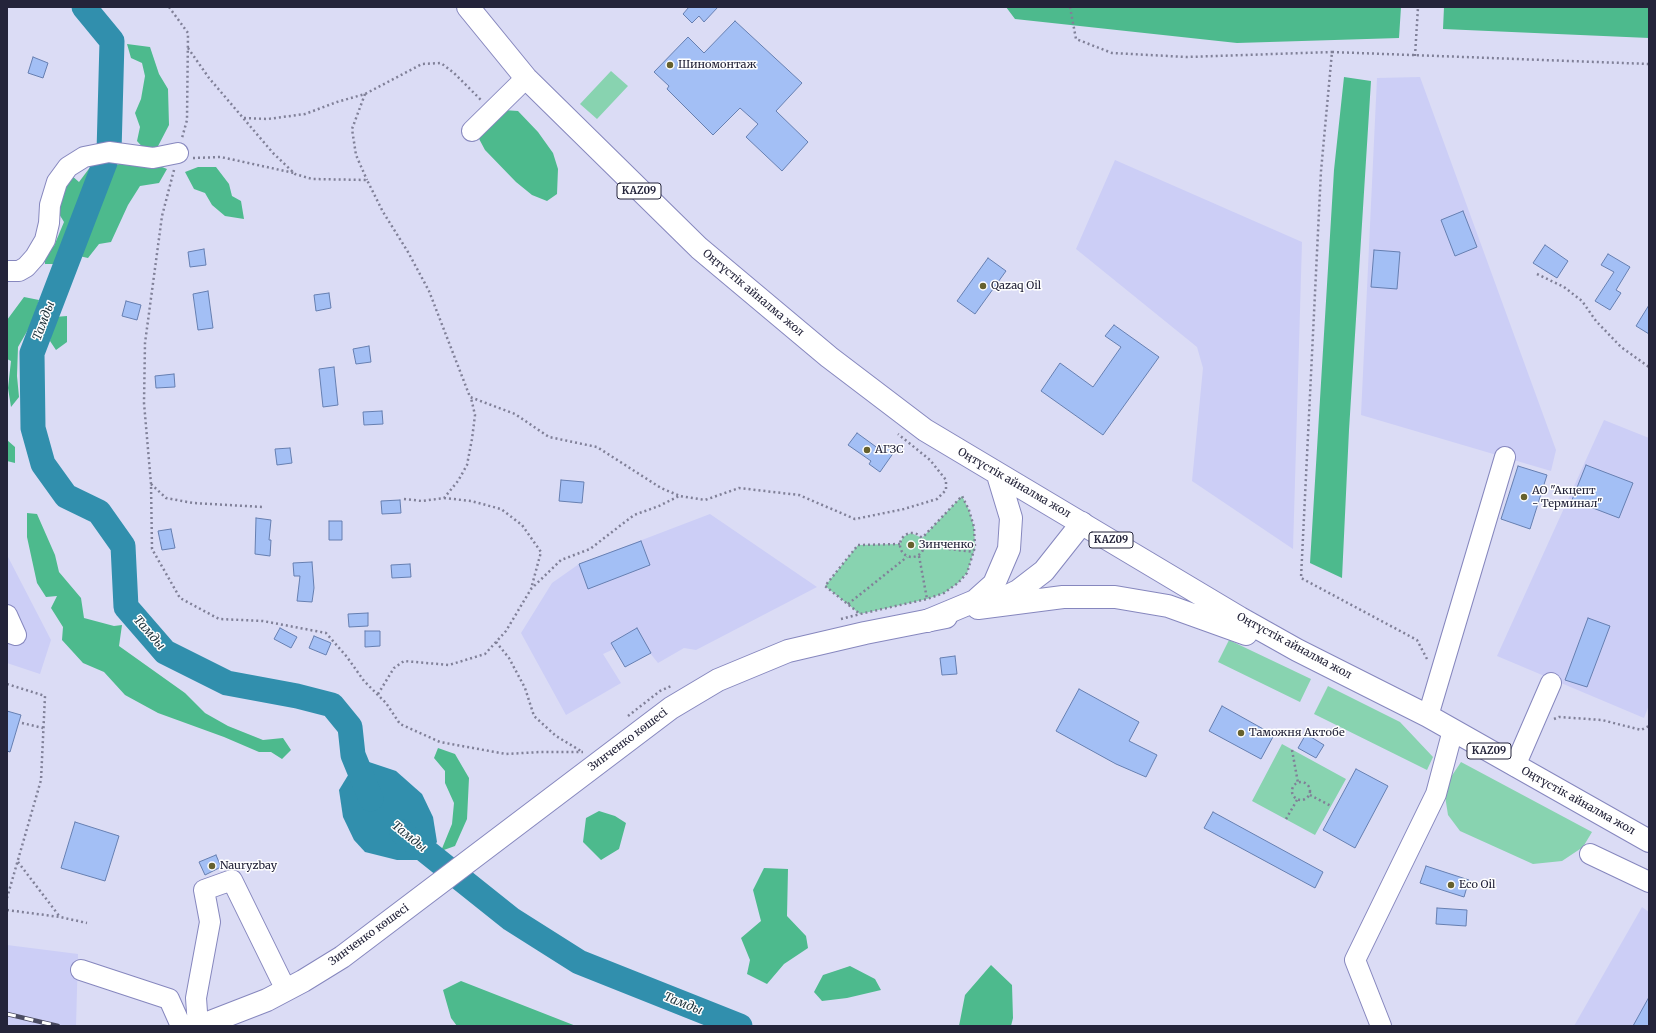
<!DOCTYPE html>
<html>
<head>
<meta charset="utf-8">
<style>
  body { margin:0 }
  #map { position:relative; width:1656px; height:1033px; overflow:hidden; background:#dbdcf5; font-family:Merriweather,serif }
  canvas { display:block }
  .frame { position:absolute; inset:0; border:8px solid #24243a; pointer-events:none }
</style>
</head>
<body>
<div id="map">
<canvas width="1656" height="1033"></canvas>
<div class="frame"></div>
</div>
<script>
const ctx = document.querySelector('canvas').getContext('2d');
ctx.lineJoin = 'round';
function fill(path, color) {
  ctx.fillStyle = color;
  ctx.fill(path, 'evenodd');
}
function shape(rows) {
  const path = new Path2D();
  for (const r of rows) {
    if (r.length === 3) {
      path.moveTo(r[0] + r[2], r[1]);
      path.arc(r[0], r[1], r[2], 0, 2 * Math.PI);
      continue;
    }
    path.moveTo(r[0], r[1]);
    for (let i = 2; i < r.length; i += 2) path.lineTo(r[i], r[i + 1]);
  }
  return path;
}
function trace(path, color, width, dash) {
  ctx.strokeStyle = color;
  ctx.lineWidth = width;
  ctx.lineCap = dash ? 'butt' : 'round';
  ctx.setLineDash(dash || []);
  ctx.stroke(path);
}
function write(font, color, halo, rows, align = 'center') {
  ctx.font = font + ' Merriweather,serif';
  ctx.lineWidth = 3;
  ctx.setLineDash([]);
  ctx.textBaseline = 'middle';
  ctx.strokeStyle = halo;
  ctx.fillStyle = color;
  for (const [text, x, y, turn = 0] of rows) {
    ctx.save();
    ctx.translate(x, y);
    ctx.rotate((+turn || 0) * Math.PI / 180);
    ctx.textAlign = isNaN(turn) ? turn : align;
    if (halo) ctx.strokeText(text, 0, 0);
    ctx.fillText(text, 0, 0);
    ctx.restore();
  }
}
fill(shape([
  [1420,77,1556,450,1551,471,1361,415,1377,78],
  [1115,160,1302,242,1293,549,1192,481,1203,368,1197,347,1076,249],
  [1604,420,1649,438,1649,705,1644,718,1497,656],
  [710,514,817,587,696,650,684,648,658,663,650,653,625,667,614,649,603,654,621,683,566,715,521,633,552,583,579,564],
  [7,555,51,640,40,674,7,663],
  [1642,907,1649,912,1649,1026,1574,1026],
  [7,945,78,954,76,1026,7,1026]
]), '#cccef6');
fill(shape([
  [611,71,628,86,597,119,580,104],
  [962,496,969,510,974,527,975,547,967,573,958,583,944,593,927,599,860,614,825,586,858,545,900,544,903,537,911,533,922,538],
  [1229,640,1311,679,1300,702,1218,662],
  [1328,686,1400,722,1433,757,1427,770,1314,714],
  [1282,744,1346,779,1315,835,1252,801],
  [1461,762,1592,832,1583,847,1562,861,1533,864,1460,831,1448,815,1445,796,1451,777]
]), '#88d3b0');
fill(shape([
  [1006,7,1401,7,1399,38,1237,43,1015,19],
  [1444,7,1649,7,1649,38,1443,29],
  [127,44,150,47,159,74,168,89,169,125,156,150,148,153,137,141,140,127,135,113,141,99,145,76,142,63,131,58],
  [1344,77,1371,81,1349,430,1342,578,1310,563,1334,170],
  [503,110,518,111,538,132,553,153,558,169,557,194,547,201,532,195,516,182,485,150,477,135],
  [126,159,152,163,167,169,159,183,140,186,128,205,111,242,99,244,88,258,79,256,90,212,104,189,113,168],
  [100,162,65,253,55,264,45,264,44,251,54,246,64,222,53,204,71,175,79,182,91,166],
  [198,167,216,167,229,184,232,196,241,201,244,219,225,216,212,205,205,193,194,189,185,172],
  [24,297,39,300,33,321,18,347,17,376,19,397,11,407,8,388,11,361,7,359,7,320],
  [67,316,67,342,56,350,50,341,52,327,55,317],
  [7,440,15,447,15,463,7,461],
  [27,513,37,514,55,555,59,572,81,598,84,618,114,626,122,625,119,646,185,693,205,713,228,726,263,740,283,738,291,750,282,759,271,752,259,752,224,737,158,713,125,695,104,672,83,663,62,640,63,627,51,608,57,596,46,597,37,583,27,537],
  [438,748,455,754,469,778,467,819,455,846,441,851,452,824,454,803,445,783,445,771,434,758],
  [599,811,615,816,626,823,619,849,601,860,583,842,586,818],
  [764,868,788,869,787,916,806,936,808,948,784,964,767,984,747,974,750,960,741,938,761,921,753,890],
  [991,965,1012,985,1013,1018,1011,1026,959,1026,965,995],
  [850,966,875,979,881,990,847,998,822,1001,814,992,823,975],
  [461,981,576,1026,457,1026,451,1018,443,990]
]), '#4dba8d');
fill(shape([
  [369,762,396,771,422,794,433,817,437,842,422,860,397,860,365,852,354,840,343,817,339,790,350,772]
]), '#318fad');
trace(shape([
  [84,7,112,41,109,152,32,353,33,428,43,464,66,496,99,512,123,546,126,607,165,652,227,683,297,696,332,705,350,727,353,755,371,799],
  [402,832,511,919,579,962,740,1026]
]), '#318fad', 25);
const building = shape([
  [689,7,718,7,704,22,699,16,692,23,683,14,689,7],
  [735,21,802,83,776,111,808,142,782,171,746,137,758,124,740,108,713,135,667,89,669,86,654,72,688,37,704,53,735,21],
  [33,57,48,63,43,78,28,73,33,57],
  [1463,211,1477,247,1455,256,1441,220,1463,211],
  [1545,245,1568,261,1557,278,1533,263,1545,245],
  [204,249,206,265,190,267,188,252,204,249],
  [1374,250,1400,252,1397,289,1371,287,1374,250],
  [1608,254,1630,267,1616,290,1621,293,1610,310,1595,301,1614,272,1601,265,1608,254],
  [988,258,1006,271,975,314,957,301,988,258],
  [208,291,213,328,198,330,193,294,208,291],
  [329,293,331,308,316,311,314,295,329,293],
  [126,301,141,305,137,320,122,316,126,301],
  [1649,305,1649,334,1636,326,1649,305],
  [1114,325,1159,357,1103,435,1041,391,1060,363,1093,387,1121,347,1105,336,1114,325],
  [369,346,371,362,356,364,353,349,369,346],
  [334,367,338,405,323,407,319,369,334,367],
  [174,374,175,387,156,388,155,376,174,374],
  [382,411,383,424,364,425,363,412,382,411],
  [857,433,879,449,883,444,894,452,880,472,869,464,871,461,848,445,857,433],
  [290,448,292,463,277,465,275,449,290,448],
  [1586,465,1633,483,1619,518,1572,500,1586,465],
  [1518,466,1547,475,1530,529,1501,519,1518,466],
  [561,480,584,482,582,503,559,501,561,480],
  [400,500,401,513,382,514,381,501,400,500],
  [256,518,271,520,269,540,271,540,270,556,255,554,256,518],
  [329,521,342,521,342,540,329,540,329,521],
  [171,529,175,548,162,550,158,531,171,529],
  [641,541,650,565,588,589,579,564,641,541],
  [312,562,314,588,312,602,297,601,300,576,294,576,293,563,312,562],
  [410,564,411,577,392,578,391,565,410,564],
  [368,613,368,626,349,627,348,614,368,613],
  [1588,618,1610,626,1587,687,1565,680,1588,618],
  [280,628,297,637,291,648,274,639,280,628],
  [637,628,651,653,625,667,611,643,637,628],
  [365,631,380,631,380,646,365,647,365,631],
  [314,636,331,643,326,655,309,648,314,636],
  [955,656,957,674,942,675,940,658,955,656],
  [1079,689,1139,722,1129,741,1157,755,1146,777,1116,764,1056,731,1079,689],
  [1222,706,1274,735,1261,759,1209,731,1222,706],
  [7,711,21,715,10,752,7,751,7,711],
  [1306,734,1324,745,1316,758,1298,748,1306,734],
  [1356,769,1388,786,1355,848,1323,830,1356,769],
  [1213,812,1323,872,1315,888,1204,828,1213,812],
  [75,822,119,836,105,881,61,868,75,822],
  [216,855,221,867,205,875,199,862,216,855],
  [1426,866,1469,880,1464,897,1420,883,1426,866],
  [1437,908,1467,910,1466,926,1436,924,1437,908],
  [1649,997,1649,1026,1633,1026,1649,997]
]);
fill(building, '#a3bff5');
trace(building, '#667fb1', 1);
const minor = shape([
  [472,131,526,78],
  [7,271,19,271,26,267,35,257,45,240,49,223,50,205,57,182,68,167,84,157,109,152,153,158,178,153],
  [7,615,16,635,7,632],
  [1428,716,1505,457],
  [1515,766,1551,683],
  [1590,854,1649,882],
  [81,970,169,999,181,1026],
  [198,1026,196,998,210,922,204,890,232,880,286,990],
  [1381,1026,1355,960,1436,794,1453,730]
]);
const major = shape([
  [989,605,1018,591,1044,571,1082,523],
  [200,1026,267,1000,303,981,342,957,671,708,718,680,788,651,865,633,946,617]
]);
const highway = shape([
  [468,7,526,78,699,248,829,357,925,430,1240,618,1297,650,1428,716,1649,841],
  [978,608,1063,597,1115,597,1168,606,1246,634],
  [927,621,975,601,994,584,1009,549,1011,518,998,475]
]);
trace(minor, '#8687be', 22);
trace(major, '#8687be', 24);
trace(highway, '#8687be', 24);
trace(shape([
  [169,7,188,33,187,120,182,138],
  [1070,7,1076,39,1112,53,1187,57,1332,52],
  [188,48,209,78,273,153,295,174,312,179,367,180,383,212,408,252,429,291,470,397,515,414,549,437,597,447,661,488,680,496,705,500,739,488,799,495,855,519,904,509,937,499,946,490,946,480,930,460,898,434],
  [1415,56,1418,7],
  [365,94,352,129,356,155,367,180],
  [244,118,268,119,305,114,337,102,365,94,422,64,441,63,454,73,481,100],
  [193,158,221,157,294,173],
  [174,170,162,216,145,343,144,403,151,484,152,549,180,598,219,619,263,621,326,633,347,657,364,681,386,703,400,724,440,742,506,754,540,752,583,752],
  [1537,274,1564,287,1582,301,1596,321,1621,347,1649,367],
  [151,484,166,498,193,503,263,507],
  [444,498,471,501,501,509,522,525,541,552,531,589],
  [404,499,422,501,444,498,458,481,467,465,472,439,475,415,471,398],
  [912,545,12],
  [900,544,858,545,825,586,860,614,927,599,944,593,958,583,967,573,975,547,974,527,969,510,962,496,922,538],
  [924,546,974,552],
  [919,556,927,599],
  [848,604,907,557],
  [841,619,860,614],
  [496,642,509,658,525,688,534,716,556,736,581,751],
  [1427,659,1417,640,1301,578,1321,171,1332,52,1649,64],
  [7,684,45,696,41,780,7,898],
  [378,694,394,668,404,661,449,665,485,654,506,631,531,589,561,560,590,549,634,515,659,506,679,496],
  [628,716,660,691,671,686],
  [1554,719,1559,717,1602,720,1641,730,1649,726],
  [22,723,43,728],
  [1292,750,1298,783],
  [1301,791,9],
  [1310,795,1331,806],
  [1286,819,1297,800],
  [18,862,60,917],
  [7,910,60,917,87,923]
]), '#808098', 2.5, [2, 3]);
trace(minor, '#fff', 20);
trace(major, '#fff', 22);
trace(highway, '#fff', 22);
const rail = shape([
  [7,1014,58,1026]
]);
trace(rail, '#4b4c62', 4.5);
trace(rail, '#fff', 3, [9]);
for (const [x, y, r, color] of [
  [670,65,4,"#66612e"],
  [983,286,4,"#66612e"],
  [867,450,4,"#66612e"],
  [1524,497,4,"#66612e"],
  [911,545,4,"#66612e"],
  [1241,733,4,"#66612e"],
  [212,866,4,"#66612e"],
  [1451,885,4,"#66612e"]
]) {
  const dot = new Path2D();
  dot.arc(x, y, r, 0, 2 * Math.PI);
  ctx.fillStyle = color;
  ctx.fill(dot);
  trace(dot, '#fff', 1.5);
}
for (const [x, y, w] of [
  [639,191,44],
  [1111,540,44],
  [1489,751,44]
]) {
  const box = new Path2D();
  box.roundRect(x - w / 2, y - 8, w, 16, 3);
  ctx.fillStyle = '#fff';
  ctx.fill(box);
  trace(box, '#24243a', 1);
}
write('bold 10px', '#24243a', null, [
  ["KAZ09",639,191],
  ["KAZ09",1111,540],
  ["KAZ09",1489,751]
]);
write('11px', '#24243a', '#fff', [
  ["Шиномонтаж",678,65],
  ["Qazaq Oil",991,286],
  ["АГЗС",875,450],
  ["АО \"Акцепт",1532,491],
  ["- Терминал\"",1532,504],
  ["Зинченко",919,545],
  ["Таможня Актобе",1249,733],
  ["Nauryzbay",220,866],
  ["Eco Oil",1459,885]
], 'left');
write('11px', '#24243a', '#fff', [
  ["Оңтүстік айналма жол",753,293,40],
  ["Оңтүстік айналма жол",1014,483,30],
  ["Оңтүстік айналма жол",1294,646,28],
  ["Зинченко көшесі",628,740,-37],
  ["Оңтүстік айналма жол",1578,801,29],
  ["Зинченко көшесі",369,935,-36]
]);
write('italic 12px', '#1f343c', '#fff', [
  ["Тамды",44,321,-69],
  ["Тамды",149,633,49],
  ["Тамды",409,837,39],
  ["Тамды",683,1004,22]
]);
</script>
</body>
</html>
